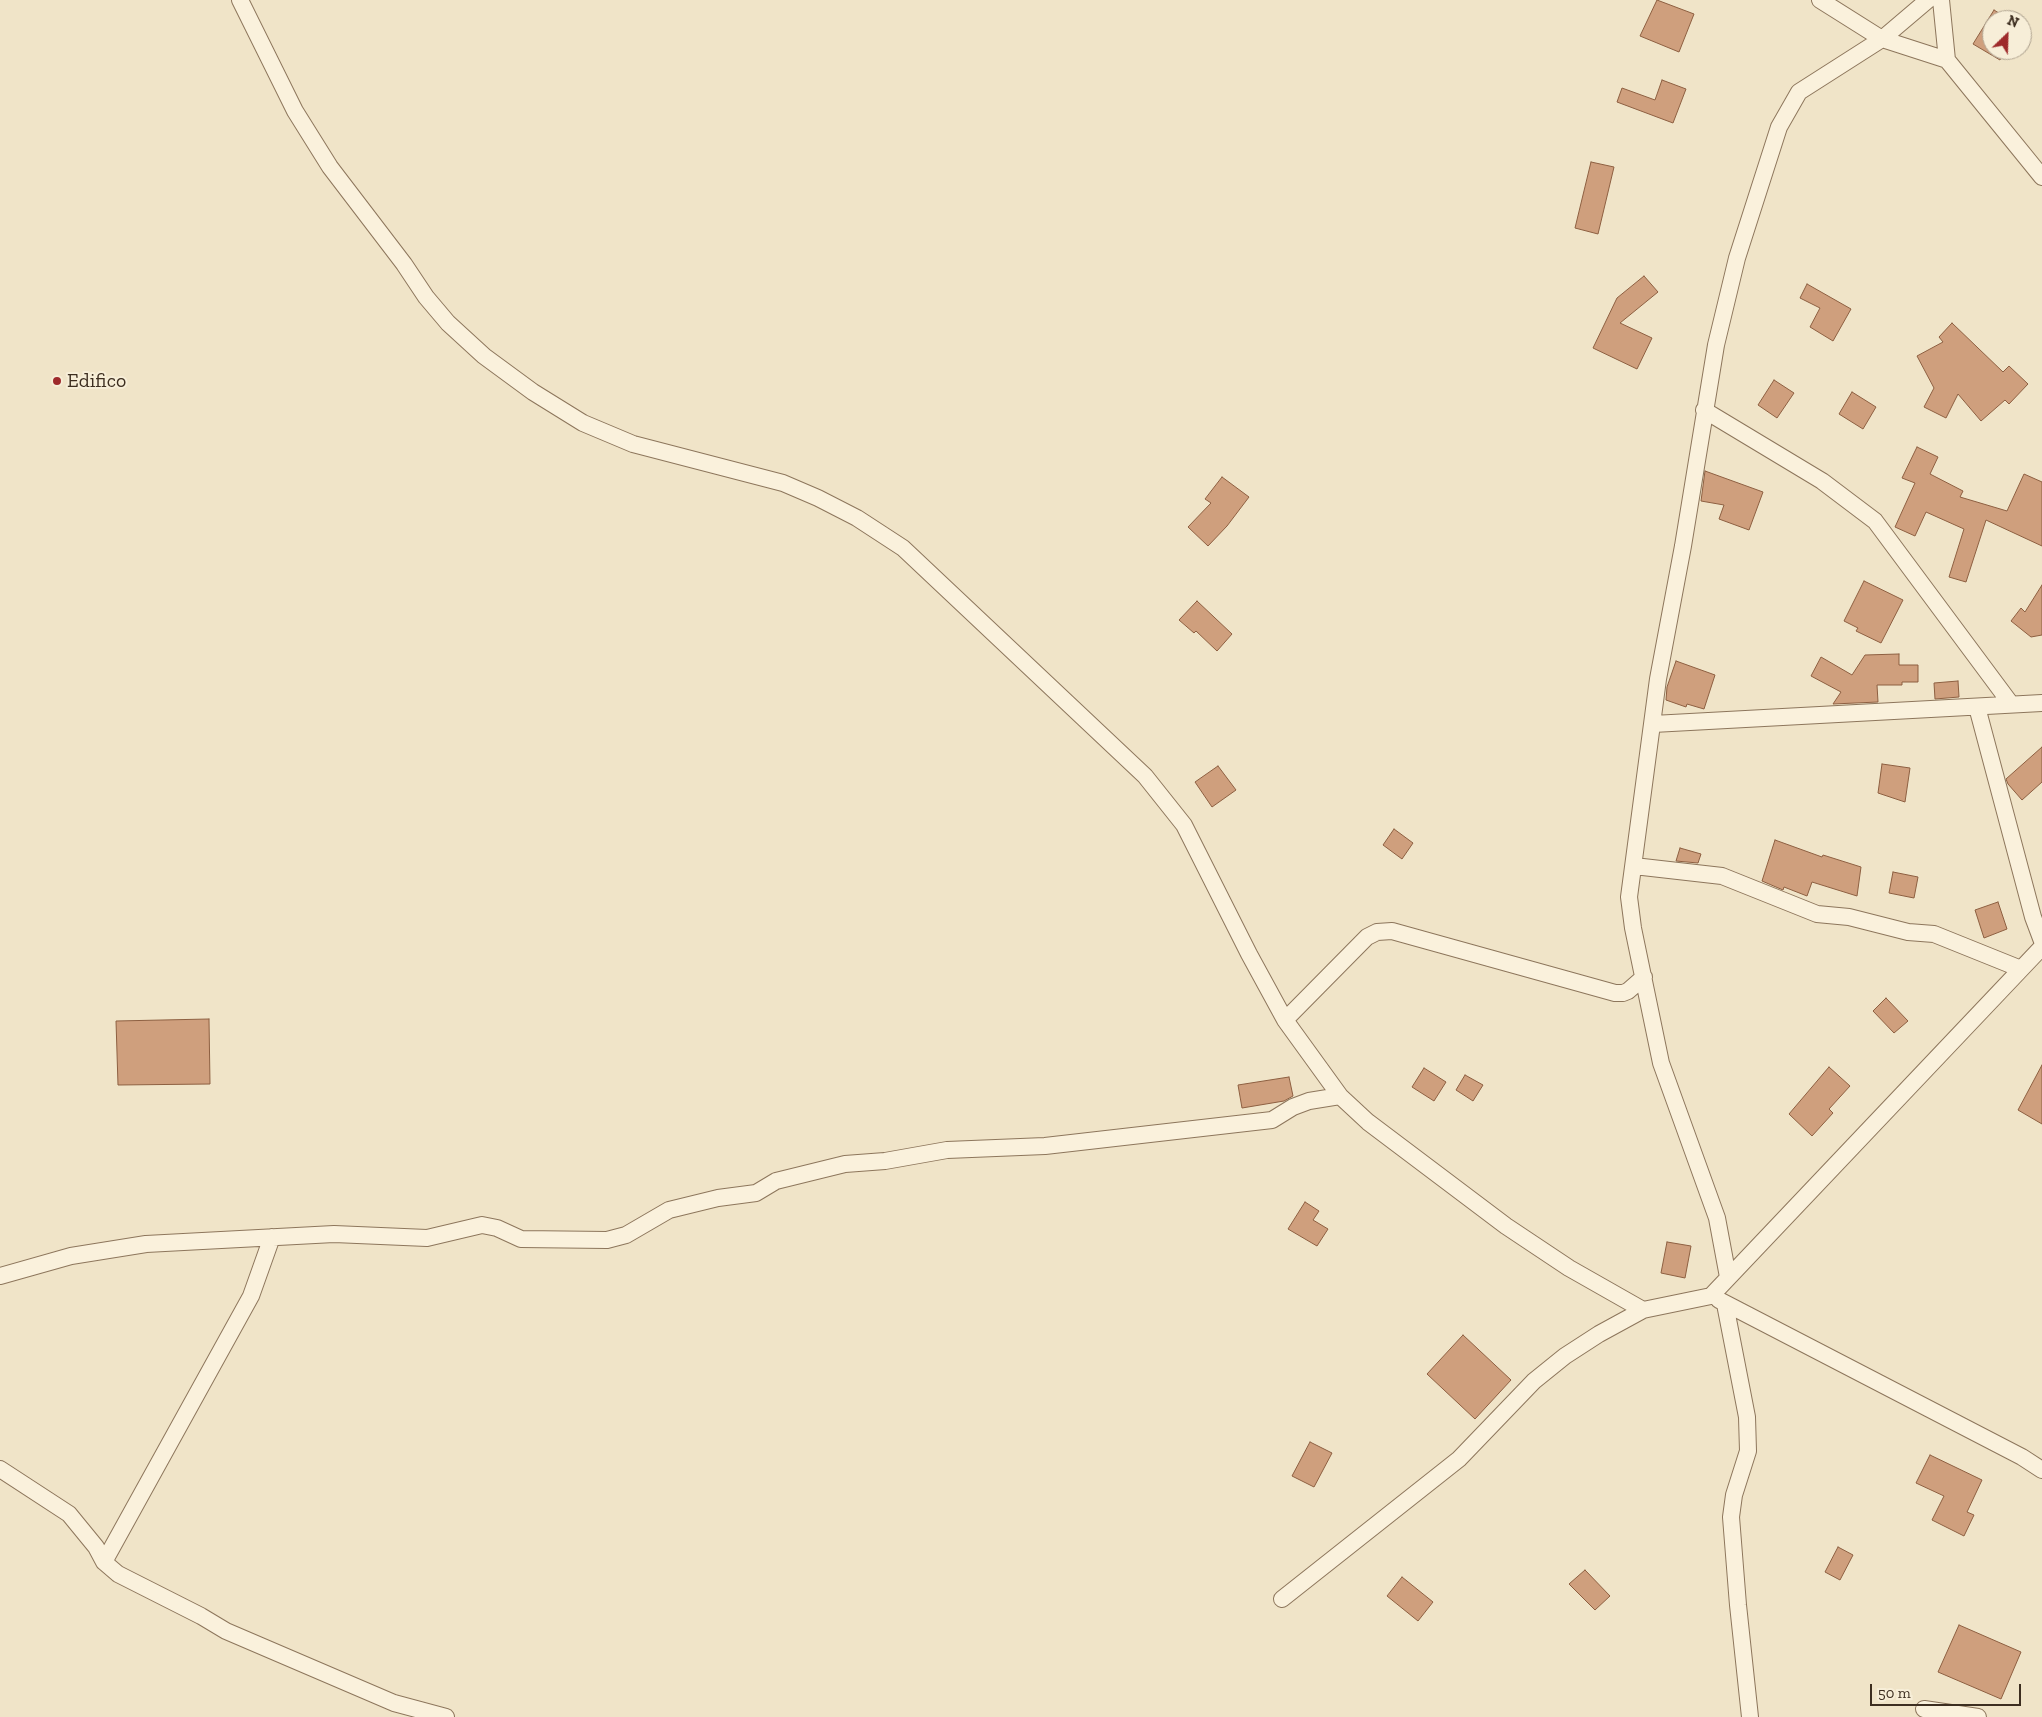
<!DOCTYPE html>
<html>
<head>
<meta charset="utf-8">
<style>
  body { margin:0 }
  #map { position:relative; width:2042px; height:1717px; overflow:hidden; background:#f0e4c8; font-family:"Zilla Slab",serif }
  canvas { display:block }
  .north { position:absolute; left:1982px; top:10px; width:50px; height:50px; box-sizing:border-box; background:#f7eed8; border:1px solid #ada18e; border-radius:50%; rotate:24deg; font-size:14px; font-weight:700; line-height:20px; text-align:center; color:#3d2e20 }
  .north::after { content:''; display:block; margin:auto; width:18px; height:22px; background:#9e2a2b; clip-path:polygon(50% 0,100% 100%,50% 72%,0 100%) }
  .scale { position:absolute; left:1870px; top:1684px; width:151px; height:22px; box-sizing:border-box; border:2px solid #3d2e20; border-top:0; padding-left:6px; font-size:15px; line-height:18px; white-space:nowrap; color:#3d2e20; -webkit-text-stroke:4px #f7eed8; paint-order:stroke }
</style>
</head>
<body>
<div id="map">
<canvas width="2042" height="1717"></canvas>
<div class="north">N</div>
<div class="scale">50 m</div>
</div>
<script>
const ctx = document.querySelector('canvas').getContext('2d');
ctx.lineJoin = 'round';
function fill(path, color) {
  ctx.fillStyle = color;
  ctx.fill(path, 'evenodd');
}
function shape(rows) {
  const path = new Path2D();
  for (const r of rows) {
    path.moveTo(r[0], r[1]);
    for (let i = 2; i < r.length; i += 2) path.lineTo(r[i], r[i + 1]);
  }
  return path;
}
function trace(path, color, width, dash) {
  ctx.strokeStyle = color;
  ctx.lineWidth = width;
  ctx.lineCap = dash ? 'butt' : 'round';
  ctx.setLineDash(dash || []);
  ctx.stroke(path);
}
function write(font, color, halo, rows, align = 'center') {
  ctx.font = font + ' "Zilla Slab",serif';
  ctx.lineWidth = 4;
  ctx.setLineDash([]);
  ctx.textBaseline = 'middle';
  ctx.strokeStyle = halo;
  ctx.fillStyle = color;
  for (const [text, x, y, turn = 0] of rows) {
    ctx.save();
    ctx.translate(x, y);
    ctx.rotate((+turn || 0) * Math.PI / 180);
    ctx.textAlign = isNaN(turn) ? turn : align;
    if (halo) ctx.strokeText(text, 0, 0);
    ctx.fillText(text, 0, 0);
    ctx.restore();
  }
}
const building = shape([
  [1657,0,1694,14,1679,52,1640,36,1657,0],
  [1994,10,2010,20,1992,20,1992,50,2006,50,2000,60,1973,44,1994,10],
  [1662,80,1686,89,1673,123,1617,102,1622,88,1655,100,1662,80],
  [1591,162,1614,167,1598,234,1575,228,1591,162],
  [1644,276,1658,292,1620,323,1652,338,1637,369,1593,348,1617,298,1644,276],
  [1807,284,1851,309,1833,341,1810,327,1820,308,1800,298,1807,284],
  [1952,323,2003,372,2009,366,2028,384,2009,404,2005,400,1981,421,1958,394,1946,418,1924,407,1934,388,1917,356,1943,342,1939,337,1952,323],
  [1774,380,1794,393,1777,418,1758,405,1774,380],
  [1852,392,1876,407,1863,429,1839,414,1852,392],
  [1917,447,1938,457,1930,474,1963,491,1960,497,2007,511,2024,474,2042,482,2042,546,1986,520,1966,582,1949,577,1964,529,1926,512,1915,536,1895,527,1915,483,1902,478,1917,447],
  [1705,471,1763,492,1749,530,1719,519,1724,505,1701,501,1705,471],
  [1222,477,1249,497,1227,526,1208,546,1188,527,1211,503,1205,499,1222,477],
  [1864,581,1903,600,1881,643,1856,631,1858,628,1844,621,1864,581],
  [2042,585,2042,635,2031,637,2011,621,2021,608,2025,612,2042,585],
  [1197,601,1232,634,1217,651,1196,631,1194,633,1179,620,1197,601],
  [1899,654,1899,665,1918,665,1918,682,1902,682,1902,685,1877,685,1878,702,1833,704,1841,692,1811,676,1821,657,1852,675,1865,655,1899,654],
  [1676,661,1715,675,1704,709,1687,704,1686,707,1666,700,1667,687,1676,661],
  [1958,681,1959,697,1935,699,1934,683,1958,681],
  [2042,747,2042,782,2022,800,2008,784,2006,779,2042,747],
  [1882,764,1910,768,1905,802,1878,793,1882,764],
  [1218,766,1236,790,1212,807,1195,782,1218,766],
  [1394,829,1413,843,1402,859,1383,845,1394,829],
  [1775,840,1822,857,1823,855,1861,867,1857,896,1812,882,1807,896,1784,887,1783,890,1762,881,1775,840],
  [1680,848,1701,854,1698,863,1676,861,1680,848],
  [1893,872,1918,877,1914,898,1889,893,1893,872],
  [1998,902,2007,929,1984,938,1975,910,1998,902],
  [1886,998,1908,1021,1894,1033,1873,1011,1886,998],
  [209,1019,210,1084,118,1085,116,1021,209,1019],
  [2042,1065,2042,1124,2018,1110,2042,1065],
  [1829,1067,1850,1086,1829,1109,1833,1113,1812,1136,1789,1114,1829,1067],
  [1424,1068,1446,1082,1434,1101,1412,1087,1424,1068],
  [1465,1075,1483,1085,1473,1101,1456,1090,1465,1075],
  [1289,1077,1293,1096,1284,1101,1242,1108,1238,1085,1289,1077],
  [1305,1202,1319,1211,1313,1220,1328,1229,1317,1246,1288,1229,1305,1202],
  [1667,1242,1691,1246,1685,1278,1661,1273,1667,1242],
  [1463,1335,1511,1380,1475,1419,1427,1374,1463,1335],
  [1310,1442,1332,1453,1314,1487,1292,1476,1310,1442],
  [1930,1455,1982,1480,1967,1512,1974,1515,1964,1536,1932,1520,1944,1496,1916,1483,1930,1455],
  [1838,1547,1853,1555,1840,1580,1825,1572,1838,1547],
  [1585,1570,1610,1596,1595,1610,1569,1584,1585,1570],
  [1402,1577,1433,1602,1418,1621,1387,1596,1402,1577],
  [1959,1625,2021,1652,2001,1699,1938,1672,1959,1625]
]);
fill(building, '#cf9f7d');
trace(building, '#8d5f41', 1);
const street = shape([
  [240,0,295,111,330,167,404,264,426,297,448,323,484,356,533,392,583,423,633,444,783,483,818,498,857,518,903,548,1145,776,1184,825,1249,954,1285,1020,1340,1096,1368,1122,1506,1226,1569,1268,1643,1310],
  [1820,0,1882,39,1947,60,2042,177],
  [1941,0,1947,60],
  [1704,410,1822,481,1875,521,2011,704],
  [1977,707,2033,917,2042,941],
  [1653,724,2042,703],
  [1634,866,1722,876,1817,914,1849,917,1908,932,1934,934,2021,969],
  [1285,1020,1367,937,1377,932,1392,931,1615,993,1623,993,1628,991,1644,977],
  [0,1276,71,1256,146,1244,334,1234,427,1238,482,1225,497,1228,521,1239,607,1240,626,1235,669,1210,718,1198,756,1193,776,1181,845,1164,885,1161,947,1150,1045,1146,1272,1120,1293,1107,1309,1101,1340,1096],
  [1728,1277,1717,1218,1661,1063,1633,928,1629,897,1658,679,1683,546,1716,345,1737,258,1779,127,1799,92,1882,39,1928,0],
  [1719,1300,2022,1457,2042,1470],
  [1725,1304,1747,1417,1748,1451,1734,1495,1731,1517,1738,1605,1750,1717],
  [0,1469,69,1514,96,1547,104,1562,118,1574,201,1616,226,1631,394,1703,446,1717],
  [104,1562,251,1296,272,1237],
  [1282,1599,1459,1459,1534,1381,1565,1356,1599,1334,1643,1310,1711,1296,2042,947],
  [1924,1709,1978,1717]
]);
trace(street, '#8d765c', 18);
trace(street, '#faf1dc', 16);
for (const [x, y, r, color] of [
  [57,381,5,"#9e2a2b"]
]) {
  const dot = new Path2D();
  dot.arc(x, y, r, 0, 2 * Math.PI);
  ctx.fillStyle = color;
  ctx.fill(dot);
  trace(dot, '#f7eed8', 2);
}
write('20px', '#3d2e20', '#f7eed8', [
  ["Edifico",67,381]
], 'left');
</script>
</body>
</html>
